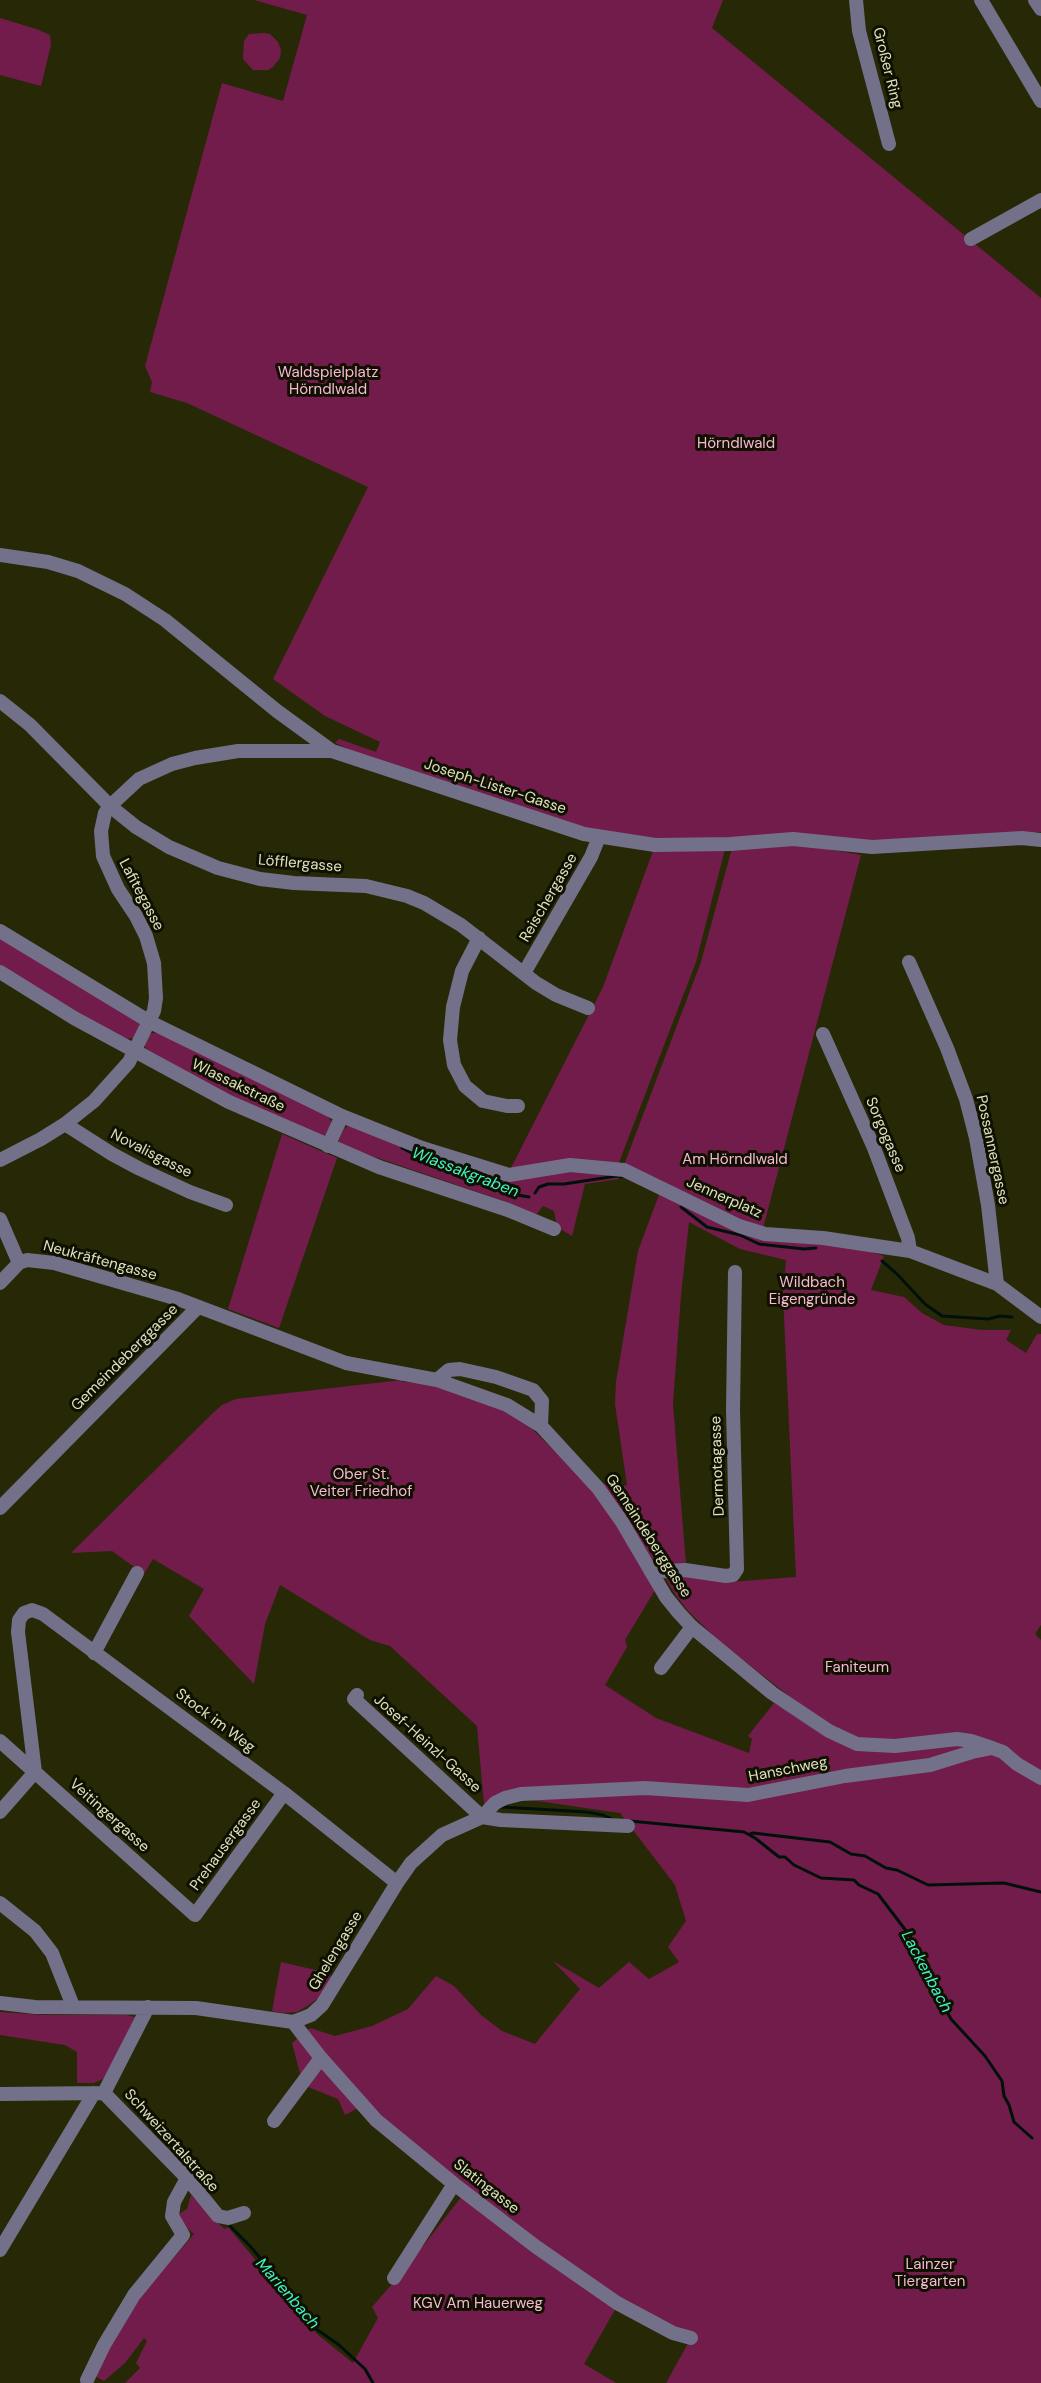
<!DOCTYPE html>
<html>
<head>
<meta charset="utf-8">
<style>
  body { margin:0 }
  canvas { display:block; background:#272805 }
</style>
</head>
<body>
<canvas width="1041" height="2383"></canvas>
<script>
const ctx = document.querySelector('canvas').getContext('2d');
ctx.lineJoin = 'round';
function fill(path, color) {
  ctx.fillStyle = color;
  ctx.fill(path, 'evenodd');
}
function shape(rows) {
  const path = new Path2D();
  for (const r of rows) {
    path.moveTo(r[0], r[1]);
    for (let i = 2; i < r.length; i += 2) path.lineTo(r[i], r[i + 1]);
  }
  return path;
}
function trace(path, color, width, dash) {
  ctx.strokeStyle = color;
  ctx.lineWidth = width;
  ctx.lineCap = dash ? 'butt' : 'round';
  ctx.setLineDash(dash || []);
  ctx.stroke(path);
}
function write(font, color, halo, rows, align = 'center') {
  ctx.font = font + ' "DM Sans",sans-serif';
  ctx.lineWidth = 6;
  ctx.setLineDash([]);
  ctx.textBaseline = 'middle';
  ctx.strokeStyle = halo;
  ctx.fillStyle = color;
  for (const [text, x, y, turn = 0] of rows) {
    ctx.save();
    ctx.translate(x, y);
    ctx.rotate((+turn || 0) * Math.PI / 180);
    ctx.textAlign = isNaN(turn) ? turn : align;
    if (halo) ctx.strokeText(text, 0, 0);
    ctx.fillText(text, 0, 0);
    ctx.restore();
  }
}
fill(shape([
  [254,0,723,0,712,28,1041,298,1041,832,889,844,726,839,652,841,584,829,364,756,335,743,339,739,376,752,380,742,325,716,273,679,368,487,187,403,150,392,152,382,145,366,222,83,283,101,307,15],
  [0,18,36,29,50,35,51,45,41,86,0,75],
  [264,33,270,34,278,42,281,50,280,58,273,67,268,70,253,70,243,59,244,41,249,34],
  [797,844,861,855,761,1236,812,1244,858,1248,884,1256,871,1290,904,1297,922,1313,944,1325,982,1330,1011,1330,1006,1340,1026,1353,1037,1334,1041,1334,1041,1625,1035,1634,1041,1640,1041,2383,666,2383,691,2338,617,2306,584,2364,616,2383,125,2383,140,2368,136,2363,147,2341,144,2338,125,2363,104,2381,95,2376,125,2319,148,2288,194,2234,174,2217,187,2209,191,2195,212,2218,225,2229,228,2227,317,2334,353,2363,378,2318,372,2307,406,2268,462,2196,358,2108,345,2115,338,2099,303,2085,292,2043,310,2028,335,2036,372,2026,408,2009,436,1976,454,1986,481,2015,502,2031,535,2044,580,1989,553,1961,599,1988,629,1962,649,1979,679,1962,668,1947,686,1921,675,1885,620,1813,524,1799,484,1804,477,1726,390,1646,370,1640,280,1585,265,1624,254,1684,189,1616,204,1589,153,1559,144,1574,112,1551,71,1553,214,1412,222,1405,236,1399,402,1380,403,1382,429,1383,499,1408,531,1428,583,1479,619,1526,655,1590,625,1640,627,1647,605,1685,656,1718,749,1753,752,1739,748,1736,774,1703,825,1733,821,1721,719,1641,688,1611,675,1594,663,1574,730,1582,796,1577,783,1293,786,1260,740,1249,689,1222,681,1295,673,1404,686,1565,656,1565,603,1485,616,1477,619,1478,623,1486,627,1485,615,1404,616,1382,638,1251,663,1184,624,1165,701,962,732,848],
  [725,849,696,962,618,1165,509,1172,603,987,653,851],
  [0,934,138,1021,140,1028,135,1038,122,1039,0,965],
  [158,1032,326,1114,332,1122,326,1135,320,1137,216,1089,146,1051,145,1045,150,1034],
  [348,1126,361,1128,502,1178,558,1171,617,1172,619,1179,585,1184,572,1236,557,1227,554,1211,543,1206,536,1215,501,1200,337,1144,344,1129],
  [282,1134,337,1158,279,1328,228,1309],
  [281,1962,320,1971,332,1977,320,1997,309,2005,297,2012,283,2013,272,2011],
  [0,2012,44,2015,126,2015,135,2017,105,2078,94,2083,77,2083,77,2052,65,2045,0,2035]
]), '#721c4b');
trace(shape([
  [402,1148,433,1164,518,1195,529,1197],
  [535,1193,539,1187,548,1184,564,1184,617,1176,622,1177],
  [681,1207,707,1227,740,1235,759,1244,804,1249,816,1248],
  [882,1261,897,1274,925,1304,942,1316,988,1319,1000,1316,1012,1317],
  [501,1807,587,1812,603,1815,614,1820],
  [630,1821,744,1832,755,1838,779,1857,785,1857,794,1865,821,1878,854,1880,859,1885,878,1894,910,1936,924,1972,951,2019,985,2056,1002,2081,1004,2096,1009,2105,1014,2122,1032,2138],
  [750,1834,753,1833,830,1842,851,1854,865,1856,886,1868,897,1870,928,1885,1004,1883,1041,1892],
  [230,2226,250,2246,300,2306,312,2326,339,2345,365,2369,373,2383]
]), '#00110b', 3);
trace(shape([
  [856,0,859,31,889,144],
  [981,0,1041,101],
  [1035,0,1041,9],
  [971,239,1041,200],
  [0,555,48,562,78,571,125,594,165,620,277,711,332,751,584,834,655,845,730,844,793,839,872,847,1022,838,1041,840],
  [0,701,30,725,110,806,136,827,169,847,218,868,260,879,294,883,366,886,407,896,424,903,461,925,536,983,556,995,588,1008],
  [0,931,150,1022,342,1116,422,1148,509,1175,570,1165,624,1170,739,1226,765,1234,823,1238,910,1251,997,1284,1041,1317],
  [479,938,462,971,453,1007,450,1040,454,1065,465,1086,483,1101,507,1106,518,1106],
  [909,962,947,1048,966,1099,976,1138,988,1205,997,1284],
  [0,972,74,1018,229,1102,379,1167,508,1210,554,1229],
  [524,973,591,857,599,837],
  [823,1034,874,1148,908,1238,910,1251],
  [65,1124,112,1154,140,1169,190,1192,226,1205],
  [328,1146,342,1116],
  [0,1160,41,1139,65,1124,94,1101,129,1062,154,1011,156,998,154,963,146,936,136,916,118,889,103,856,101,831,105,813,110,806,139,779,172,764,195,758,238,751,332,751],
  [0,1219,19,1263],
  [0,1283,19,1263,27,1260,54,1263,178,1299,346,1363,437,1380,507,1405,541,1426,598,1488,622,1522,666,1597,679,1613,692,1627,772,1693,829,1731,857,1744,895,1746,957,1739,971,1741,992,1748],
  [437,1380,449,1370,460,1369,496,1377,533,1390,542,1401,541,1426],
  [0,1508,198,1307],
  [651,1572,685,1570,726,1576,733,1575,737,1569,733,1410,735,1272],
  [94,1653,137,1573],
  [661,1668,692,1627],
  [357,1695,354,1699,482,1817],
  [0,1741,195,1915,284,1793],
  [35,1772,18,1632,19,1620,24,1613,32,1610,43,1614,284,1793,397,1883],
  [0,1812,35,1772],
  [482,1817,495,1803,505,1798,521,1794,645,1788,748,1795,845,1776,930,1765,972,1752,992,1748,1003,1752,1017,1764,1041,1778],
  [0,1903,35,1931,52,1953,73,2006],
  [0,2003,35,2007,196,2008,293,2022,311,2015,322,2005,397,1883,411,1863,442,1835,482,1817,501,1820,628,1826],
  [293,2022,321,2058,376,2120,454,2184,535,2246,617,2303,673,2333,691,2338],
  [104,2093,148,2007],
  [0,2094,104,2093,187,2178,218,2216,228,2218,244,2213],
  [274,2121,321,2058],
  [0,2250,94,2093],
  [394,2278,454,2184],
  [87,2380,104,2345,134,2295,183,2235,172,2216,174,2202,187,2178]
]), '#737089', 14);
write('15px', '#dee1c0', '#101000', [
  ["Großer Ring",887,68,76],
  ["Joseph-Lister-Gasse",495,787,18],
  ["Löfflergasse",300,864,5],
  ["Lafitegasse",141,895,62],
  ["Reischergasse",549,898,-60],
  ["Wlassakstraße",238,1086,26],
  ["Sorgogasse",885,1135,67],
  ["Possannergasse",992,1150,78],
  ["Novalisgasse",151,1154,27],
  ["Jennerplatz",724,1198,24],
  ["Neukräftengasse",100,1261,15],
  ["Gemeindeberggasse",125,1358,-45],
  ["Dermotagasse",718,1466,-92],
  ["Gemeindeberggasse",648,1536,57],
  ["Stock im Weg",215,1721,37],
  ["Josef-Heinzl-Gasse",427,1744,42],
  ["Hanschweg",788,1770,-11],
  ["Veitingergasse",109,1816,42],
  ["Prehausergasse",226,1845,-54],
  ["Ghelengasse",336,1951,-59],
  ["Schweizertalstraße",171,2141,48],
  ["Slatingasse",486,2187,38]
]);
write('15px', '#f7b9d4', '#101000', [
  ["Waldspielplatz",328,373],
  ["Hörndlwald",328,390],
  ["Hörndlwald",736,444],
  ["Am Hörndlwald",735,1160],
  ["Wildbach",812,1283],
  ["Eigengründe",812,1300],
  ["Ober St.",361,1475],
  ["Veiter Friedhof",361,1492],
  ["Faniteum",857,1668],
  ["Lainzer",930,2265],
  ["Tiergarten",930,2282],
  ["KGV Am Hauerweg",478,2304]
]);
write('italic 16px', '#3ef6c8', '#101000', [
  ["Wlassakgraben",465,1173,21],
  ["Lackenbach",926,1972,62],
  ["Marienbach",287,2294,49]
]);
</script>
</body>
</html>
